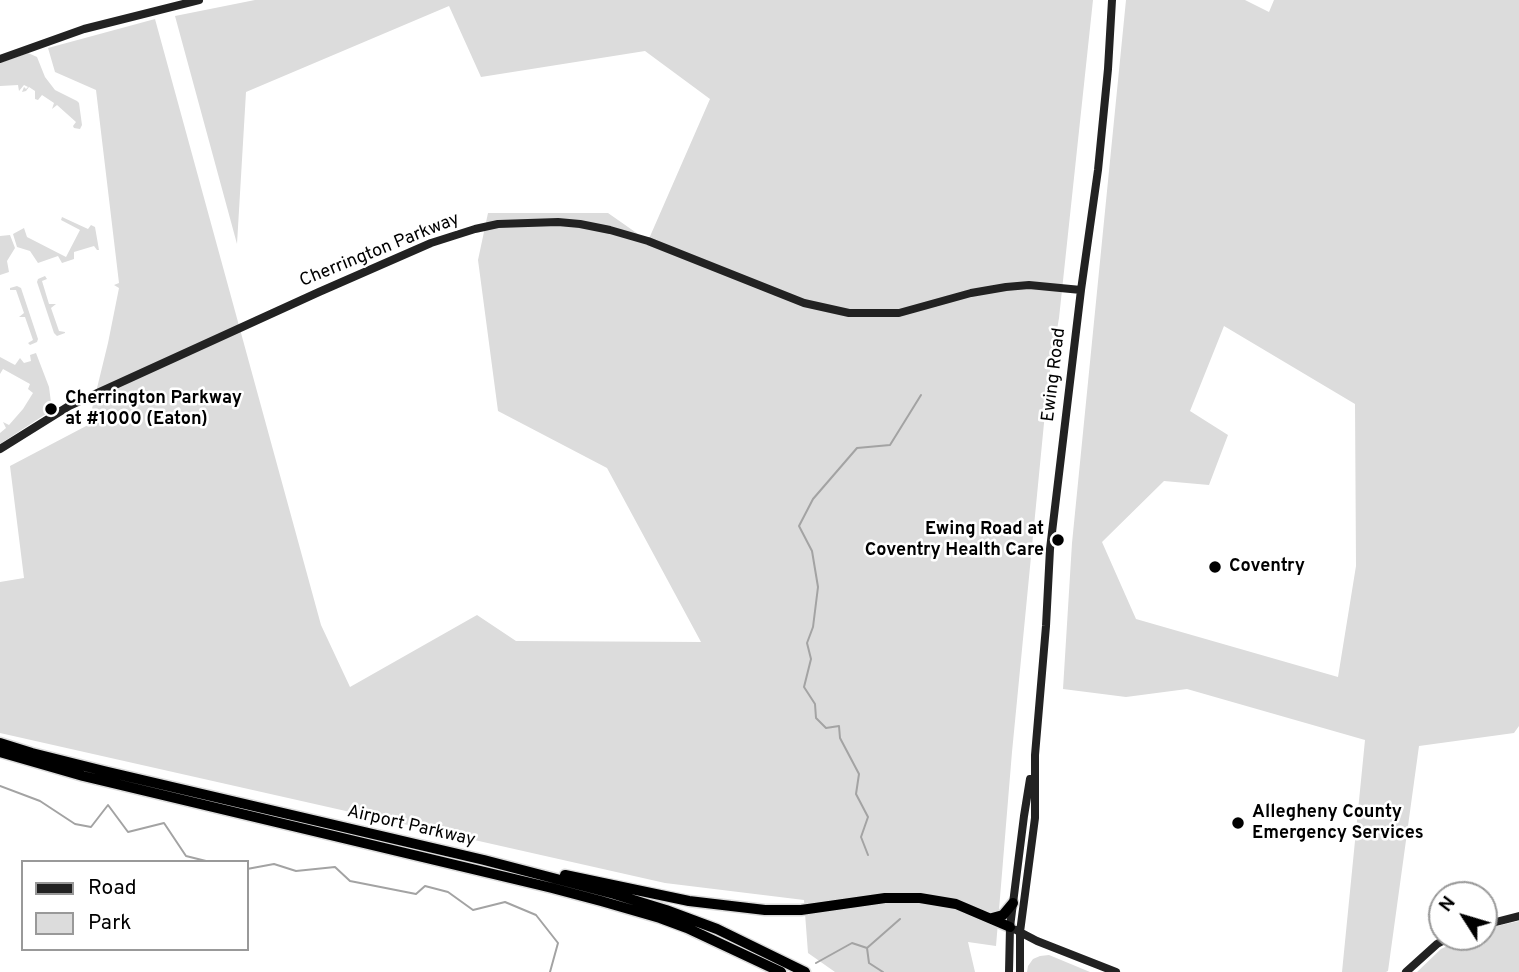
<!DOCTYPE html>
<html>
<head>
<meta charset="utf-8">
<style>
  body { margin:0 }
  #map { position:relative; width:1519px; height:972px; overflow:hidden; background:#fff; font-family:Overpass,sans-serif }
  canvas { display:block }
  .legend { position:absolute; left:21px; top:860px; width:228px; height:91px; box-sizing:border-box; background:#fff; border:2px solid #999; margin:0; padding:9px 12px; list-style:none; font-size:21px; color:#000 }
  .legend li { display:flex; align-items:center; gap:14px; height:35px }
  .legend b { width:35px; border:2px solid #999 }
  .north { position:absolute; left:1428px; top:881px; width:70px; height:70px; box-sizing:border-box; background:#fff; border:2px solid #999; border-radius:50%; rotate:307deg; font-size:19px; font-weight:700; line-height:28px; text-align:center; color:#000 }
  .north::after { content:''; display:block; margin:auto; width:24px; height:32px; background:#000; clip-path:polygon(50% 0,100% 100%,50% 72%,0 100%) }
</style>
</head>
<body>
<div id="map">
<canvas width="1519" height="972"></canvas>
<ul class="legend">
<li><b style="height:9px;background:#222"></b>Road</li>
<li><b style="height:19px;background:#dcdcdc"></b>Park</li>
</ul>
<div class="north">N</div>
</div>
<script>
const ctx = document.querySelector('canvas').getContext('2d');
ctx.lineJoin = 'round';
function fill(path, color) {
  ctx.fillStyle = color;
  ctx.fill(path, 'evenodd');
}
function shape(rows) {
  const path = new Path2D();
  for (const r of rows) {
    path.moveTo(r[0], r[1]);
    for (let i = 2; i < r.length; i += 2) path.lineTo(r[i], r[i + 1]);
  }
  return path;
}
function trace(path, color, width, dash) {
  ctx.strokeStyle = color;
  ctx.lineWidth = width;
  ctx.lineCap = dash ? 'butt' : 'round';
  ctx.setLineDash(dash || []);
  ctx.stroke(path);
}
function write(font, color, halo, rows, align = 'center') {
  ctx.font = font + ' Overpass,sans-serif';
  ctx.lineWidth = 5;
  ctx.setLineDash([]);
  ctx.textBaseline = 'middle';
  ctx.strokeStyle = halo;
  ctx.fillStyle = color;
  for (const [text, x, y, turn = 0] of rows) {
    ctx.save();
    ctx.translate(x, y);
    ctx.rotate((+turn || 0) * Math.PI / 180);
    ctx.textAlign = isNaN(turn) ? turn : align;
    if (halo) ctx.strokeText(text, 0, 0);
    ctx.fillText(text, 0, 0);
    ctx.restore();
  }
}
fill(shape([
  [255,0,1093,0,1059,318,1048,382,1012,752,996,946,968,942,975,972,835,972,808,953,804,900,665,883,0,733,0,582,24,578,10,466,88,425,108,343,119,288,114,285,119,283,96,90,55,72,48,48,155,19,321,625,350,687,477,615,516,641,701,642,607,468,498,411,478,260,488,213,608,213,648,241,710,99,645,51,481,77,449,6,246,92,237,244,175,16],
  [1126,0,1245,0,1269,12,1274,0,1519,0,1519,726,1514,733,1419,746,1388,971,1386,972,1342,972,1365,740,1187,689,1126,697,1063,689,1072,543],
  [1224,326,1355,404,1356,566,1338,677,1136,619,1102,542,1164,481,1209,485,1228,435,1190,411],
  [28,53,37,57,45,77,55,90,77,101,79,103,82,125,80,129,74,128,73,126,76,122,57,105,52,109,54,103,42,95,38,100,35,99,35,91,29,87,26,91,22,92,24,87,26,89,28,87,24,85,19,91,18,85,0,86,0,63],
  [62,217,88,229,91,225,95,227,99,250,97,250,94,246,74,252,74,259,62,263,58,256,38,263,30,251,17,247,13,234,24,228,27,237,66,257,80,230,61,220],
  [10,235,15,248,7,261,9,272,0,275,0,236],
  [45,276,47,279,42,281,49,304,56,304,51,308,59,331,65,332,65,333,57,336,54,333,37,282,38,279],
  [17,286,21,288,38,339,37,342,30,345,28,343,33,340,25,317,19,317,24,313,16,290,10,290,10,288],
  [36,353,49,387,52,410,0,444,0,433,6,428,3,422,9,425,23,409,33,393,28,389,30,384,3,369,0,374,0,357,15,365,20,358,24,363,31,361,30,355],
  [1519,921,1519,972,1417,972,1441,949,1466,937,1484,937,1484,929],
  [1049,955,1090,972,1027,972,1028,966,1033,959,1040,956]
]), '#dcdcdc');
trace(shape([
  [0,786,40,801,75,824,91,827,108,805,128,832,164,823,186,856,210,862],
  [868,855,861,837,868,817,856,794,859,774,840,738,839,726,826,728,816,718,815,704,804,687,811,659,807,643,813,627,818,587,812,551,799,526,813,499,857,448,890,445,921,395],
  [247,869,274,864,296,871,335,867,350,881,416,894,425,886,448,892,473,910,505,902,536,915,558,943,550,972],
  [867,948,900,919],
  [816,963,852,943,867,948,869,963,883,972]
]), '#a3a3a3', 2);
const highway = shape([
  [0,743,32,753,104,771,484,860,614,894,666,910,717,929,805,972],
  [0,752,83,776,552,888,601,901,660,918,687,928,781,972],
  [565,875,689,901,765,910,801,910,885,898,920,898,956,904,1010,927],
  [992,918,1003,915,1013,903]
]);
trace(highway, '#dbdbdb', 13);
trace(shape([
  [0,59,84,29,199,0],
  [0,449,69,406,319,292,431,243,475,229,498,224,558,222,580,224,610,230,648,241,804,303,849,313,899,313,971,293,1006,287,1029,285,1081,290],
  [1484,925,1519,916],
  [1016,930,1037,941,1116,972],
  [1009,972,1010,927,1024,816,1030,779],
  [1020,972,1020,932,1035,818,1035,755,1046,626,1050,549,1081,290,1098,170,1108,69,1112,0],
  [1406,972,1437,944,1450,937]
]), '#222', 8);
trace(highway, '#000', 10);
for (const [x, y, r, color] of [
  [51,409,7,"#000"],
  [1058,540,7,"#000"],
  [1215,567,7,"#000"],
  [1238,823,7,"#000"]
]) {
  const dot = new Path2D();
  dot.arc(x, y, r, 0, 2 * Math.PI);
  ctx.fillStyle = color;
  ctx.fill(dot);
  trace(dot, '#fff', 2.5);
}
write('18px', '#000', '#fff', [
  ["Cherrington Parkway",380,251,-22],
  ["Ewing Road",1055,375,-83],
  ["Airport Parkway",411,827,13]
]);
write('bold 18px', '#000', '#fff', [
  ["Cherrington Parkway",65,399],
  ["at #1000 (Eaton)",65,420],
  ["Ewing Road at",1044,530,"right"],
  ["Coventry Health Care",1044,551,"right"],
  ["Coventry",1229,567],
  ["Allegheny County",1252,813],
  ["Emergency Services",1252,834]
], 'left');
</script>
</body>
</html>
